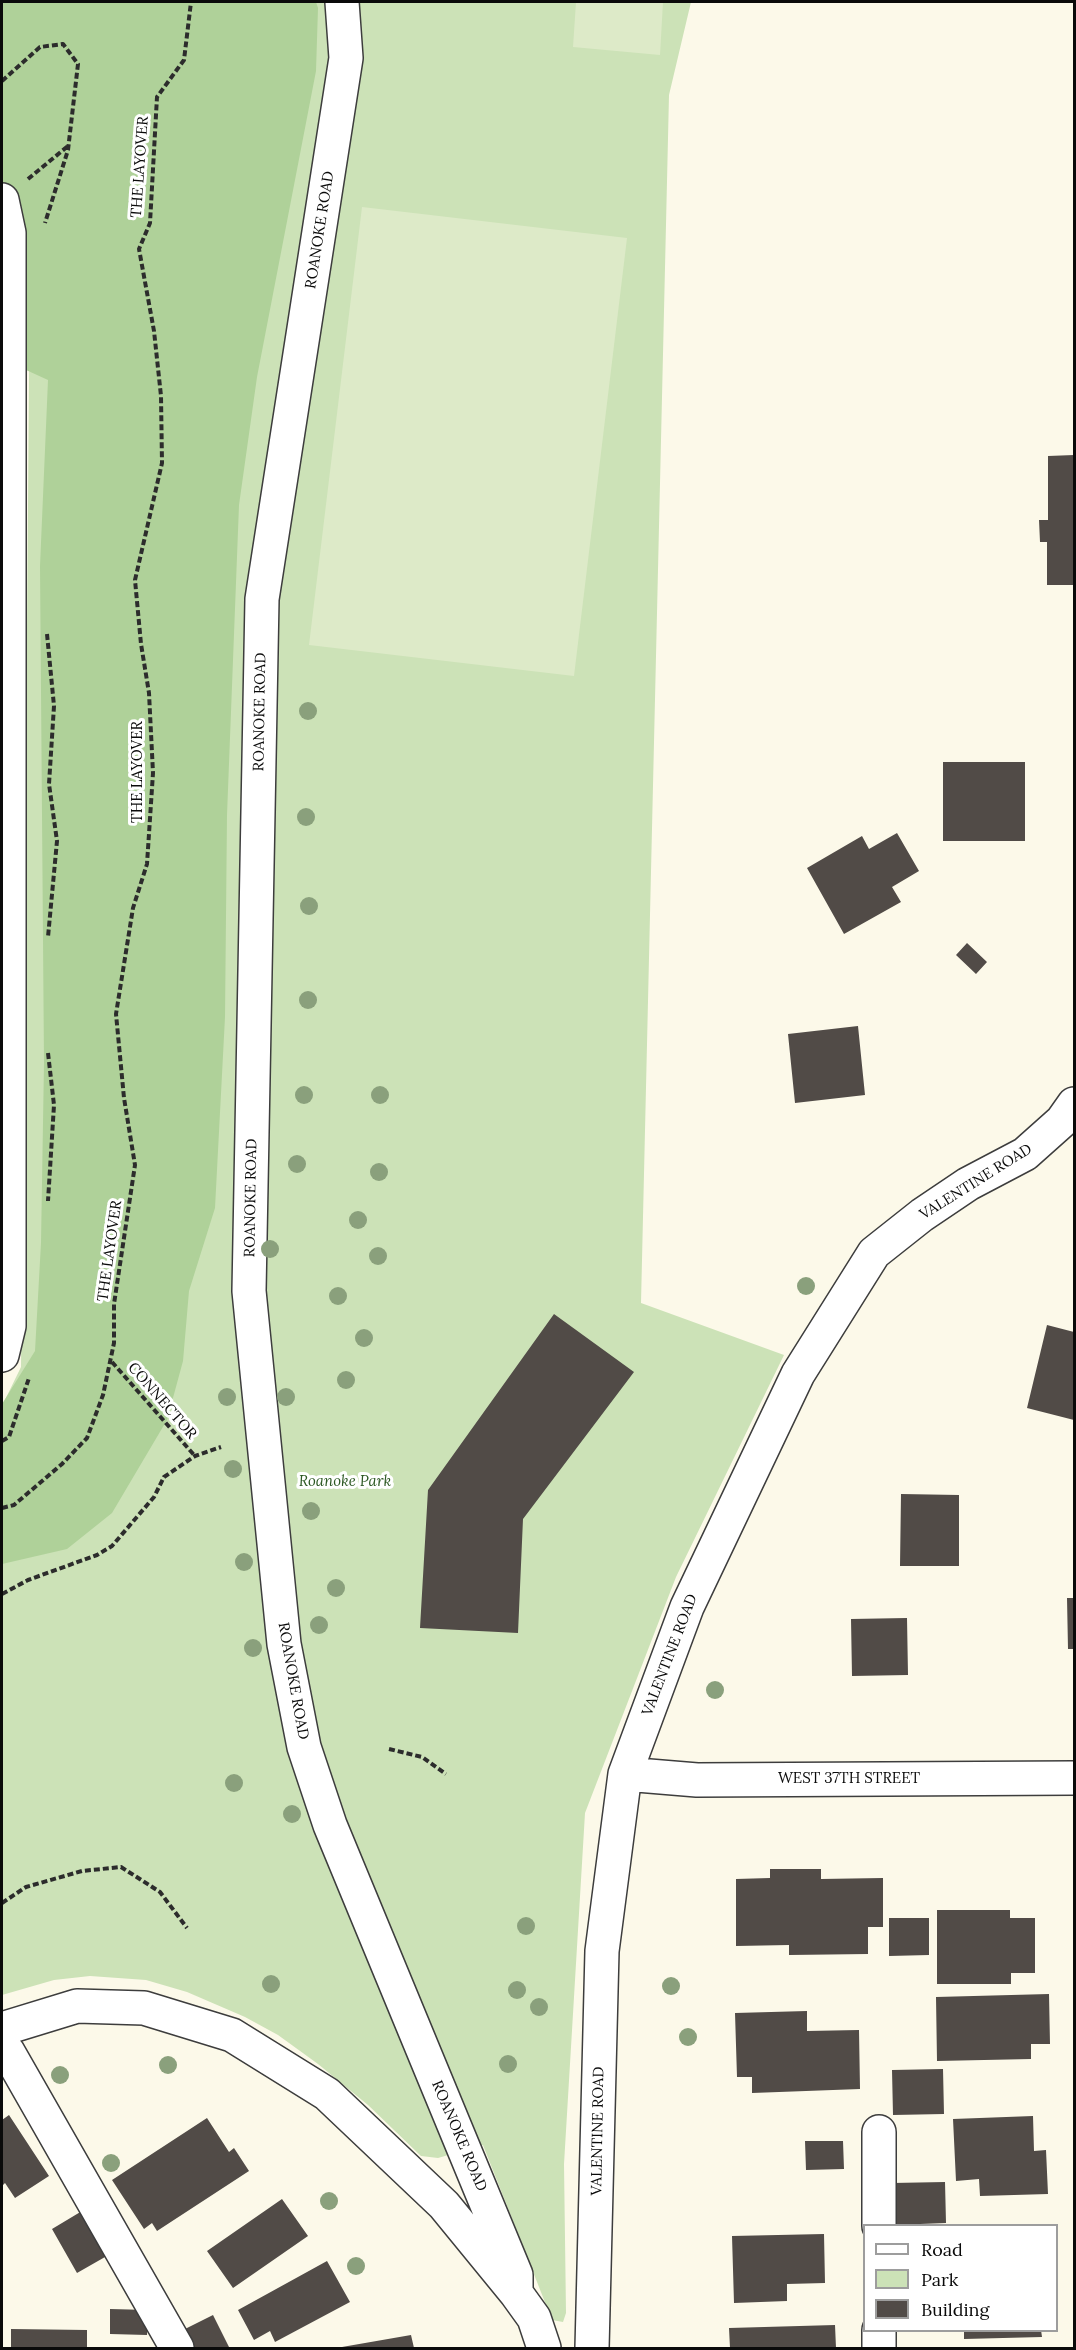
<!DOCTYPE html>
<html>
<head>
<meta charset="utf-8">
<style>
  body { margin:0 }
  #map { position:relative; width:1076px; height:2350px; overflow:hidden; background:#fcf9e9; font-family:Lora,serif }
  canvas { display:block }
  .frame { position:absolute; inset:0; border:3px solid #0a0a0a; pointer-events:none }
  .legend { position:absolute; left:863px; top:2224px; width:195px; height:108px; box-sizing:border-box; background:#fff; border:2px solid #9d9d9d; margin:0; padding:8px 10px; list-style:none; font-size:18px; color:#0a0a0a }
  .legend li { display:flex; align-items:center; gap:12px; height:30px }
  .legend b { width:30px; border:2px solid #9d9d9d }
</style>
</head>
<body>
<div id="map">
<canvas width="1076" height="2350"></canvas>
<div class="frame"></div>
<ul class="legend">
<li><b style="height:8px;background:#fff"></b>Road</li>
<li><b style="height:16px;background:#cce2b7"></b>Park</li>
<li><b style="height:16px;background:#514b47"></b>Building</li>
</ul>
</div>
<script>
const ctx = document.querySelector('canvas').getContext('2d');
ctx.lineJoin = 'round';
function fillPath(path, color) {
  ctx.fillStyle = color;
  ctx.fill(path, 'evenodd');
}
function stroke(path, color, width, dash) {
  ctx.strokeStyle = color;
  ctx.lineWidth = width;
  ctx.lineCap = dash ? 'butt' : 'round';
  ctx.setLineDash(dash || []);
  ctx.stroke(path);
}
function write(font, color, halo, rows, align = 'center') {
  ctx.font = font + ' Lora,serif';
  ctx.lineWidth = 6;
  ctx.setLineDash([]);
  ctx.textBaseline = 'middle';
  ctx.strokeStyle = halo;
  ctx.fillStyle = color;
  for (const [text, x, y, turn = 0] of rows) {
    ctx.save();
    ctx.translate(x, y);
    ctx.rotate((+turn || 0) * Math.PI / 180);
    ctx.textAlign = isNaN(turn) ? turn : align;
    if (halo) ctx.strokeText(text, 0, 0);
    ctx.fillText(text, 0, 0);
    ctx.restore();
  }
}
fillPath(new Path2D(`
  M2 2H691L669 95 641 1303 784 1355 676 1577 585 1813 564 2164 566 2313 563 2322 552 2320 483 2145 438 2158 421 2156 368 2105 318 2064 278 2035 245 2017 187 1992 146 1980 90 1976 54 1980 2 1995V1406L21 1367 30 259Z`), '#cce2b7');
fillPath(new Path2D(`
  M2 2H316L318 8 316 71 257 377 239 505 227 815 225 1017 215 1208 189 1291 183 1361 167 1420 112 1513 67 1549 2 1564V1404L35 1351 41 1243 44 1063 40 566 48 380 2 359Z`), '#afd199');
fillPath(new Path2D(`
  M576 2H663L660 55 573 47Z
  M362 207 627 238 574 676 309 645Z`), '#ddeac8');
fillPath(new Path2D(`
  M1074 455V585H1047V542H1040L1039 520H1048V456Z
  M943 762H1025V841H943Z
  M897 833 919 871 892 887 901 902 844 934 807 868 862 836 869 849Z
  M967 943 987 962 976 974 956 955Z
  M858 1026 865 1095 795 1103 788 1034Z
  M554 1314 634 1372 523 1519 518 1633 420 1628 428 1490Z
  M1047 1325 1074 1332V1420L1027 1408Z
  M901 1494 959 1495V1566H900Z
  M1067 1598H1074V1649H1068Z
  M907 1618 908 1675 852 1676 851 1619Z
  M770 1869H821V1879L883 1878V1927H868V1954L789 1955V1945L736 1946V1879L770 1878Z
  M937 1910H1010V1918H1035V1973H1011V1984H937Z
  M889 1918H929V1955L889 1956Z
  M1049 1994 1050 2044H1031V2059L937 2061 936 1997Z
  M807 2011V2031L859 2030 860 2089 752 2093V2077H737L735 2013Z
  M943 2069 944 2114 893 2115 892 2070Z
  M9 2115 49 2176 15 2198 5 2183 2 2186V2120Z
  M1033 2116 1034 2151 1046 2150 1048 2194 980 2196 979 2179 956 2181 953 2119Z
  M207 2118 229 2152 234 2148 249 2171 157 2231 152 2223 144 2229 112 2180Z
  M805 2141H843L844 2169 806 2170Z
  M945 2182 946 2223 894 2225 892 2183Z
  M282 2199 308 2236 233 2288 207 2251Z
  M87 2208 112 2253 77 2273 52 2229Z
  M824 2234 825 2283 787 2284V2301L734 2303 732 2236Z
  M327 2261 350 2302 275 2342 270 2331 254 2340 238 2310Z
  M110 2309 148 2310 147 2335 110 2334Z
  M213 2315 229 2347 225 2348H193L183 2330Z
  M835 2325 836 2348H730L729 2328Z
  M11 2329 87 2330V2348H11Z
  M964 2330H1041L1042 2337 964 2339Z
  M411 2335 414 2348H342V2347Z`), '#514b47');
const minor = new Path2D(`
  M342 2 346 58 262 599 249 1291 284 1644 304 1747 330 1825 516 2275V2293
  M2 200 9 233V1326L2 1355
  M625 1774 697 1780 1074 1778
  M2 2029 77 2006 144 2008 232 2035 327 2094 444 2205 516 2293 534 2318 544 2348
  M2 2045 8 2052 177 2348
  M879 2132V2226
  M879 2330V2348
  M592 2348 602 1951 625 1774 687 1607 798 1374 874 1253 922 1215 968 1184 1025 1154 1062 1121 1074 1104`);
stroke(minor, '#3d3d3d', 36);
stroke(new Path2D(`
  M2 81 40 47 63 44 78 64 68 150 45 223
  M28 179 68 146
  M47 634 54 706 49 784 57 841 48 937
  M48 1053 54 1105 48 1201
  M112 1362 195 1456
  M2 1441 9 1437 29 1378
  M2 1508 14 1505 62 1464 87 1438 103 1395 114 1343V1304L135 1165 124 1098 116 1014 133 908 147 864 153 773 149 693 141 644 135 580 162 463 161 396 154 331 139 249 150 223 157 97 184 60 191 2
  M2 1594 28 1580 97 1555 112 1546 154 1497 164 1477 195 1456 221 1447
  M389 1749 422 1757 446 1774
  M2 1903 26 1887 82 1871 121 1867 160 1892 187 1928`), '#2c2c2c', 4, [6, 3]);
stroke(minor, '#fff', 33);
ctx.fillStyle = '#8aa07c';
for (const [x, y] of [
  [308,711],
  [306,817],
  [309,906],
  [308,1000],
  [304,1095],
  [380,1095],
  [297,1164],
  [379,1172],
  [358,1220],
  [270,1249],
  [378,1256],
  [806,1286],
  [338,1296],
  [364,1338],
  [346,1380],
  [227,1397],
  [286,1397],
  [233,1469],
  [311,1511],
  [244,1562],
  [336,1588],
  [319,1625],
  [253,1648],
  [715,1690],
  [234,1783],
  [292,1814],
  [526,1926],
  [271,1984],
  [671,1986],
  [517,1990],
  [539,2007],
  [688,2037],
  [508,2064],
  [168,2065],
  [60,2075],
  [111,2163],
  [329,2201],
  [356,2266]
]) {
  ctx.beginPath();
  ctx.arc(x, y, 9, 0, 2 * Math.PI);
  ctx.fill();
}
write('15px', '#0a0a0a', '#fff', [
  ["THE LAYOVER",140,167,-86],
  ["ROANOKE ROAD",320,230,-81],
  ["ROANOKE ROAD",260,712,-89],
  ["THE LAYOVER",138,772,-90],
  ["VALENTINE ROAD",976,1182,-32],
  ["ROANOKE ROAD",251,1198,-89],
  ["THE LAYOVER",110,1251,-82],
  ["CONNECTOR",162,1401,49],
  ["VALENTINE ROAD",670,1655,-69],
  ["ROANOKE ROAD",293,1681,80],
  ["WEST 37TH STREET",849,1779],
  ["VALENTINE ROAD",598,2131,-89],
  ["ROANOKE ROAD",459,2136,67]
]);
write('italic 15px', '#2c5823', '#fff', [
  ["Roanoke Park",345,1482]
]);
</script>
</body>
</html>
